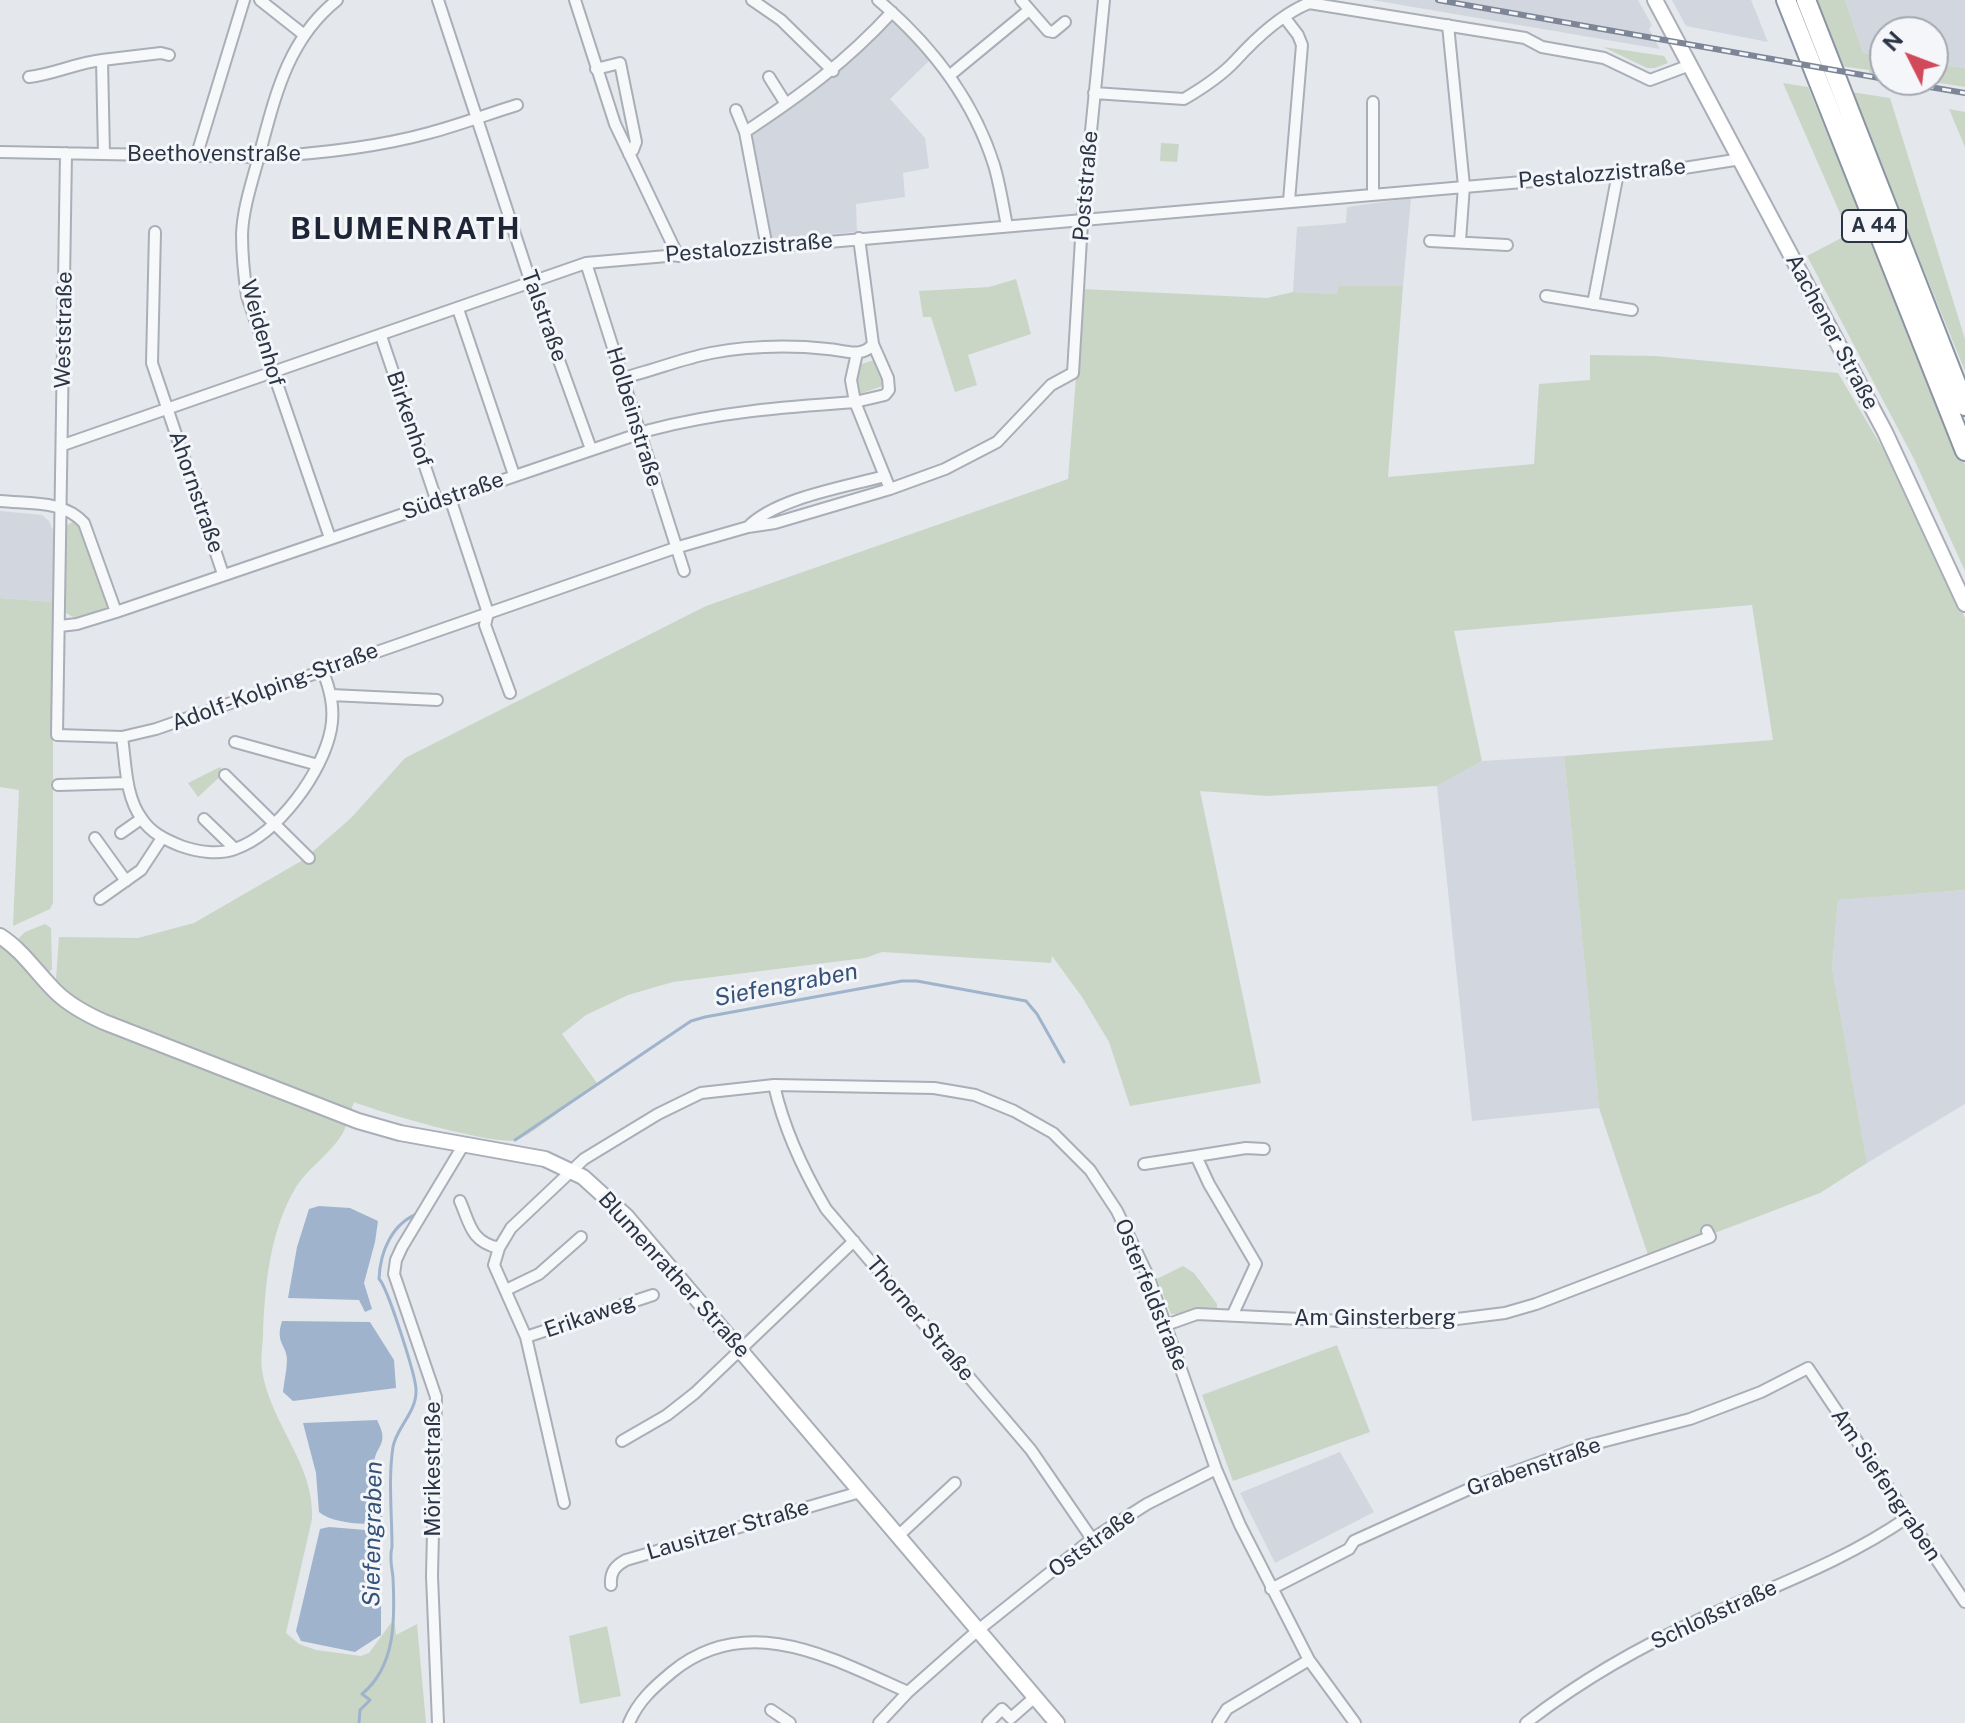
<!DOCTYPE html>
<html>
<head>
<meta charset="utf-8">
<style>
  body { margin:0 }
  #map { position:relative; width:1965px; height:1723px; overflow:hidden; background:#e4e7ec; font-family:"Public Sans",sans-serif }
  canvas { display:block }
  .north { position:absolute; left:1869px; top:16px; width:80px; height:80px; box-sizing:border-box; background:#f4f6f9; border:2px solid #a4a8b1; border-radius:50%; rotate:312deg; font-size:22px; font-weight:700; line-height:32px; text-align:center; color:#2b3445 }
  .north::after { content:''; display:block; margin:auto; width:28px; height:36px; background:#d1495b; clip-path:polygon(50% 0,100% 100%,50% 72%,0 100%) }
</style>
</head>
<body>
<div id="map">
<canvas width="1965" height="1723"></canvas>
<div class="north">N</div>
</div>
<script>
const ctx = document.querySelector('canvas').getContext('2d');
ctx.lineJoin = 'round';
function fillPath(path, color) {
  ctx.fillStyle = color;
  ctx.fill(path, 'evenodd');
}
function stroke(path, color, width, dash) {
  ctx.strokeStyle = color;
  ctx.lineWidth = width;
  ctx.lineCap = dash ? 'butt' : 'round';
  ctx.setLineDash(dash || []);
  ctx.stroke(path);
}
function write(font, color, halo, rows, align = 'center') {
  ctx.font = font + ' "Public Sans",sans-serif';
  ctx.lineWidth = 6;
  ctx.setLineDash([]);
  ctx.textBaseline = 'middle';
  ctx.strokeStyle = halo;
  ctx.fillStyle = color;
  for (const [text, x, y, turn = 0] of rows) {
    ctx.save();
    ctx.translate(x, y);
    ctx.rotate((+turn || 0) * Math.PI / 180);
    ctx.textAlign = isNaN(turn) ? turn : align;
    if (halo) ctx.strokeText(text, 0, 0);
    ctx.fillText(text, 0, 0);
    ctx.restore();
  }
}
fillPath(new Path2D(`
  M1372 0H1638L1652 25 1649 29 1660 49Z
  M1672 0H1751L1768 42 1686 26Z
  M1845 0H1965V68L1933 64V32H1885V56L1863 53Z
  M894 21 931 59 890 99 925 138 929 168 903 173 905 197 856 204 857 232 770 238 752 138 755 131 841 70 888 22Z
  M1411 198 1403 286H1339L1338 294 1293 292 1297 227 1346 223 1347 207Z
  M0 511 42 515 49 521 53 530V602L0 598Z
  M1564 756 1599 1108 1472 1121 1437 786 1482 761Z
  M1965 890V1104L1867 1163 1832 968 1838 900Z
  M1340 1452 1374 1512 1275 1563 1240 1493Z`), '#d2d6de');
fillPath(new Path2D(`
  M1816 0H1845L1863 53 1885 56V75L1869 73V70L1840 66Z
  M1603 47 1664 56 1668 63 1655 68H1647Z
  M1933 64 1965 68V87L1921 80H1933Z
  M1783 83 1808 87 1965 465V571L1914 459 1807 256 1849 234Z
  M1851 92 1890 98 1965 339V371Z
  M1949 109 1965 112V147Z
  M1161 143 1179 144 1177 162 1160 161Z
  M1016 279 1031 334 968 355 977 385 955 392 931 317H923L919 291 989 287Z
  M1339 286H1403L1388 477 1534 464 1539 384 1590 380V355L1655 356 1838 373 1902 481 1965 618V890L1838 900 1832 968 1867 1163 1820 1193 1649 1258 1599 1108 1564 756 1773 740 1752 605 1454 631 1482 761 1437 786 1267 796 1200 791 1261 1083 1130 1106 1109 1042 1082 997 1052 956 1051 963 882 952 865 958 673 982 628 995 586 1015 562 1034 597 1083C582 1094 530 1136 517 1140 495 1146 379 1112 354 1102 350 1113 347 1127 341 1136 329 1155 308 1168 296 1187 270 1231 265 1283 263 1334 263 1345 260 1359 262 1370 270 1424 315 1464 312 1519L286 1633 299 1644 316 1650 361 1656 369 1653 391 1623 395 1624 396 1635 417 1624 426 1723H0V944L50 996 56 979 59 937 138 938 194 923 303 860 351 818 405 758 706 606 1068 479 1083 289 1267 298 1293 292 1337 294Z
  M874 360 878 362 886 385 856 395 859 365Z
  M74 521 82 525 107 605 106 609 75 618 66 613V526Z
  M0 598 53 602V903L50 909 13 926 19 790 0 787Z
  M220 767 224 773 198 797 188 783Z
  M45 924 51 928 52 969 49 972 18 939 25 932Z
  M1183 1266 1194 1273 1217 1304V1308C1201 1308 1185 1315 1171 1314L1157 1279Z
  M1337 1345 1370 1432 1233 1481 1202 1395Z
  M607 1626 621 1696 580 1704 569 1636Z`), '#c9d6c5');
fillPath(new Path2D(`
  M319 1206 350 1208 378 1221 375 1242 364 1283 372 1309 365 1312 359 1300 288 1298 297 1247 309 1209Z
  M282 1321 370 1322 394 1360 396 1388 293 1401 283 1392C284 1381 287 1370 287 1359 286 1344 275 1343 282 1321Z
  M377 1420C390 1445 376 1444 374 1463 371 1482 387 1494 381 1522 365 1526 332 1523 319 1512L316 1473 303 1423Z
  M329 1527 378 1531 381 1543V1635L355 1652 301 1641 296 1631 320 1529Z`), '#9fb4cc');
stroke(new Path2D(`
  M515 1140 691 1021 705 1017 902 981H917L1026 1001 1037 1014 1064 1062
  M359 1723 360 1710 370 1700 362 1694C396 1666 395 1619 393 1578 392 1566 389 1559 392 1547 392 1514 388 1479 393 1447 396 1428 417 1412 416 1390 416 1376 387 1286 379 1279 380 1252 392 1222 420 1213`), '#9fb4cc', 3);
const street = new Path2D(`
  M260 0 303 34
  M438 0 531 283 591 449
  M575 0 615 124 678 256
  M752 0 781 20 833 71
  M878 0C930 44 973 99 994 165 1000 185 1003 206 1007 226
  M1021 0 1048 31 1053 32 1065 22
  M1285 18 1298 35 1302 45 1289 201
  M1448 25 1464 186 1460 241
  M596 69 620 63 636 142 633 150 629 154
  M949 76 1029 10
  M29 77C54 74 76 63 102 60
  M769 77 786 104
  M1094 93 1184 99C1201 89 1221 76 1235 61 1254 40 1282 14 1309 3L1525 38 1542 47 1604 58 1650 80 1690 65
  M736 110 745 132 767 248
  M745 132C801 95 846 62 892 12
  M0 152 259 157C316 154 374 148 429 133 459 125 488 114 517 105
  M66 153 57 735 122 737 156 729 675 548 748 527 775 523 890 489 945 469 997 442 1051 385 1073 373 1082 222 1104 0
  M104 154 102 60 161 53 169 55
  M197 154 244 0
  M1373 193V102
  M155 232 152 363 223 574
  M859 238 873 344 888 378 889 390 885 395 855 402 890 489
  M1430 241 1507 245
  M586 263 684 571
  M1546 296 1632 310
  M1593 304 1618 173
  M458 309 514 475
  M381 336 437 502
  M622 378C652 371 681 359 711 353 749 346 789 345 828 349 843 350 862 359 873 344
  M63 445 586 263 1684 168 1741 159
  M450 498 488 613 485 625 510 693
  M0 501C30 504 63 500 84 523L116 612
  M748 527C776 498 845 487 885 476
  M330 538 247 296C244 275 242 255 242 234 243 208 252 182 259 156 275 97 287 40 337 0
  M60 626 77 624 116 612 650 430C718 412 785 407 855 402L851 380 857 353
  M331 695 437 700
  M122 737C126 764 125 796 142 819 151 833 166 840 181 846 198 852 219 855 235 849 278 834 323 772 331 729 335 708 330 689 322 669
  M235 742 318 765
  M225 775 309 858
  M58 785 128 783
  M204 819 235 849
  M121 833 141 819
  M95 838 126 881
  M100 899 141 870 162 838
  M774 1085C784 1130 803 1170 826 1209L1031 1450 1092 1539
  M1196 1156 1246 1148 1264 1149
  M1144 1164 1196 1156 1209 1184 1256 1264 1233 1314
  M460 1201C470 1224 471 1242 499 1248
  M506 1290 539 1274 581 1237
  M1166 1325 1197 1314 1343 1321 1433 1322 1505 1313 1536 1304 1710 1237 1707 1231
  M526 1337 653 1295
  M622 1441 667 1415 695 1393 854 1241
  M564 1503 526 1337 494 1265 499 1248 511 1228 584 1159 658 1114 701 1093 774 1085 934 1088 975 1095 1014 1111 1053 1133 1090 1170 1117 1211 1149 1278 1216 1469 1240 1525 1309 1660 1355 1723
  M898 1536 955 1483
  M611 1585C610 1572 615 1566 626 1560L860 1492
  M1271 1589 1349 1549 1354 1541 1478 1485 1582 1447 1690 1419 1761 1392 1808 1368 1965 1602
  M771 1710 790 1723
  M438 1723 432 1576 436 1397 394 1274 396 1260 402 1247 464 1144
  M629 1723C638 1701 654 1687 672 1672 748 1610 833 1659 908 1692
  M879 1723 908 1692 977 1631 1092 1539 1147 1504 1216 1469
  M988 1723 1002 1709 1011 1718 1035 1697
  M1218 1723 1227 1709 1309 1660
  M1526 1723C1581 1680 1641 1646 1705 1617 1774 1586 1845 1561 1908 1517`);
const secondary = new Path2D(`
  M1655 0 1885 432 1965 604
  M0 936C22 950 36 972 55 991 69 1005 86 1014 104 1022L358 1121 400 1133 545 1159 583 1177 627 1217 1057 1723`);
const highway = new Path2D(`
  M1786 0 1965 451
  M1806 0 1965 406`);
stroke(street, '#a9aeb7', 14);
stroke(secondary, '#a9aeb7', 18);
stroke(highway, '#8b94a3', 22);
stroke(street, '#f7f8fa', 10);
stroke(secondary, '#fff', 14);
stroke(highway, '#fff', 18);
const rail = new Path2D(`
  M1438 0 1885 79
  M1889 80 1965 93`);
stroke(rail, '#7d8696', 6);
stroke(rail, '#f4f6f9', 3, [9]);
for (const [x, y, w] of [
  [1874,226,64]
]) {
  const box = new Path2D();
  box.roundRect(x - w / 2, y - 16, w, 32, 6);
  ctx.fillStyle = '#f4f6f9';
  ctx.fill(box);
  stroke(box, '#2b3445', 2);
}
write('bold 20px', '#2b3445', null, [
  ["A 44",1874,226]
]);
write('22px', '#2b3445', '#f4f6f9', [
  ["Beethovenstraße",214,154],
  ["Pestalozzistraße",1602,174,-5],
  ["Poststraße",1086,186,-85],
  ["Pestalozzistraße",749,248,-5],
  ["Talstraße",544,316,70],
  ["Weststraße",64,330,-89],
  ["Aachener Straße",1832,332,62],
  ["Weidenhof",262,333,74],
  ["Holbeinstraße",634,417,73],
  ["Birkenhof",409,419,71],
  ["Ahornstraße",196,492,71],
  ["Südstraße",453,496,-19],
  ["Adolf-Kolping-Straße",275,687,-20],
  ["Blumenrather Straße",674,1275,48],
  ["Osterfeldstraße",1151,1295,68],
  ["Erikaweg",590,1316,-19],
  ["Am Ginsterberg",1375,1318],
  ["Thorner Straße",920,1319,50],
  ["Grabenstraße",1534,1467,-19],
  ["Mörikestraße",433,1469,-90],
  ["Am Siefengraben",1886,1485,56],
  ["Lausitzer Straße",728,1530,-16],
  ["Oststraße",1092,1543,-36],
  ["Schloßstraße",1714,1615,-25]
]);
write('italic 24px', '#34527a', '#f4f6f9', [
  ["Siefengraben",786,985,-11],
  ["Siefengraben",373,1534,-89]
]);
ctx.letterSpacing = '2px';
write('bold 30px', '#1d2536', '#f4f6f9', [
  ["BLUMENRATH",406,230]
]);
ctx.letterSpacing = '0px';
</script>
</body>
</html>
